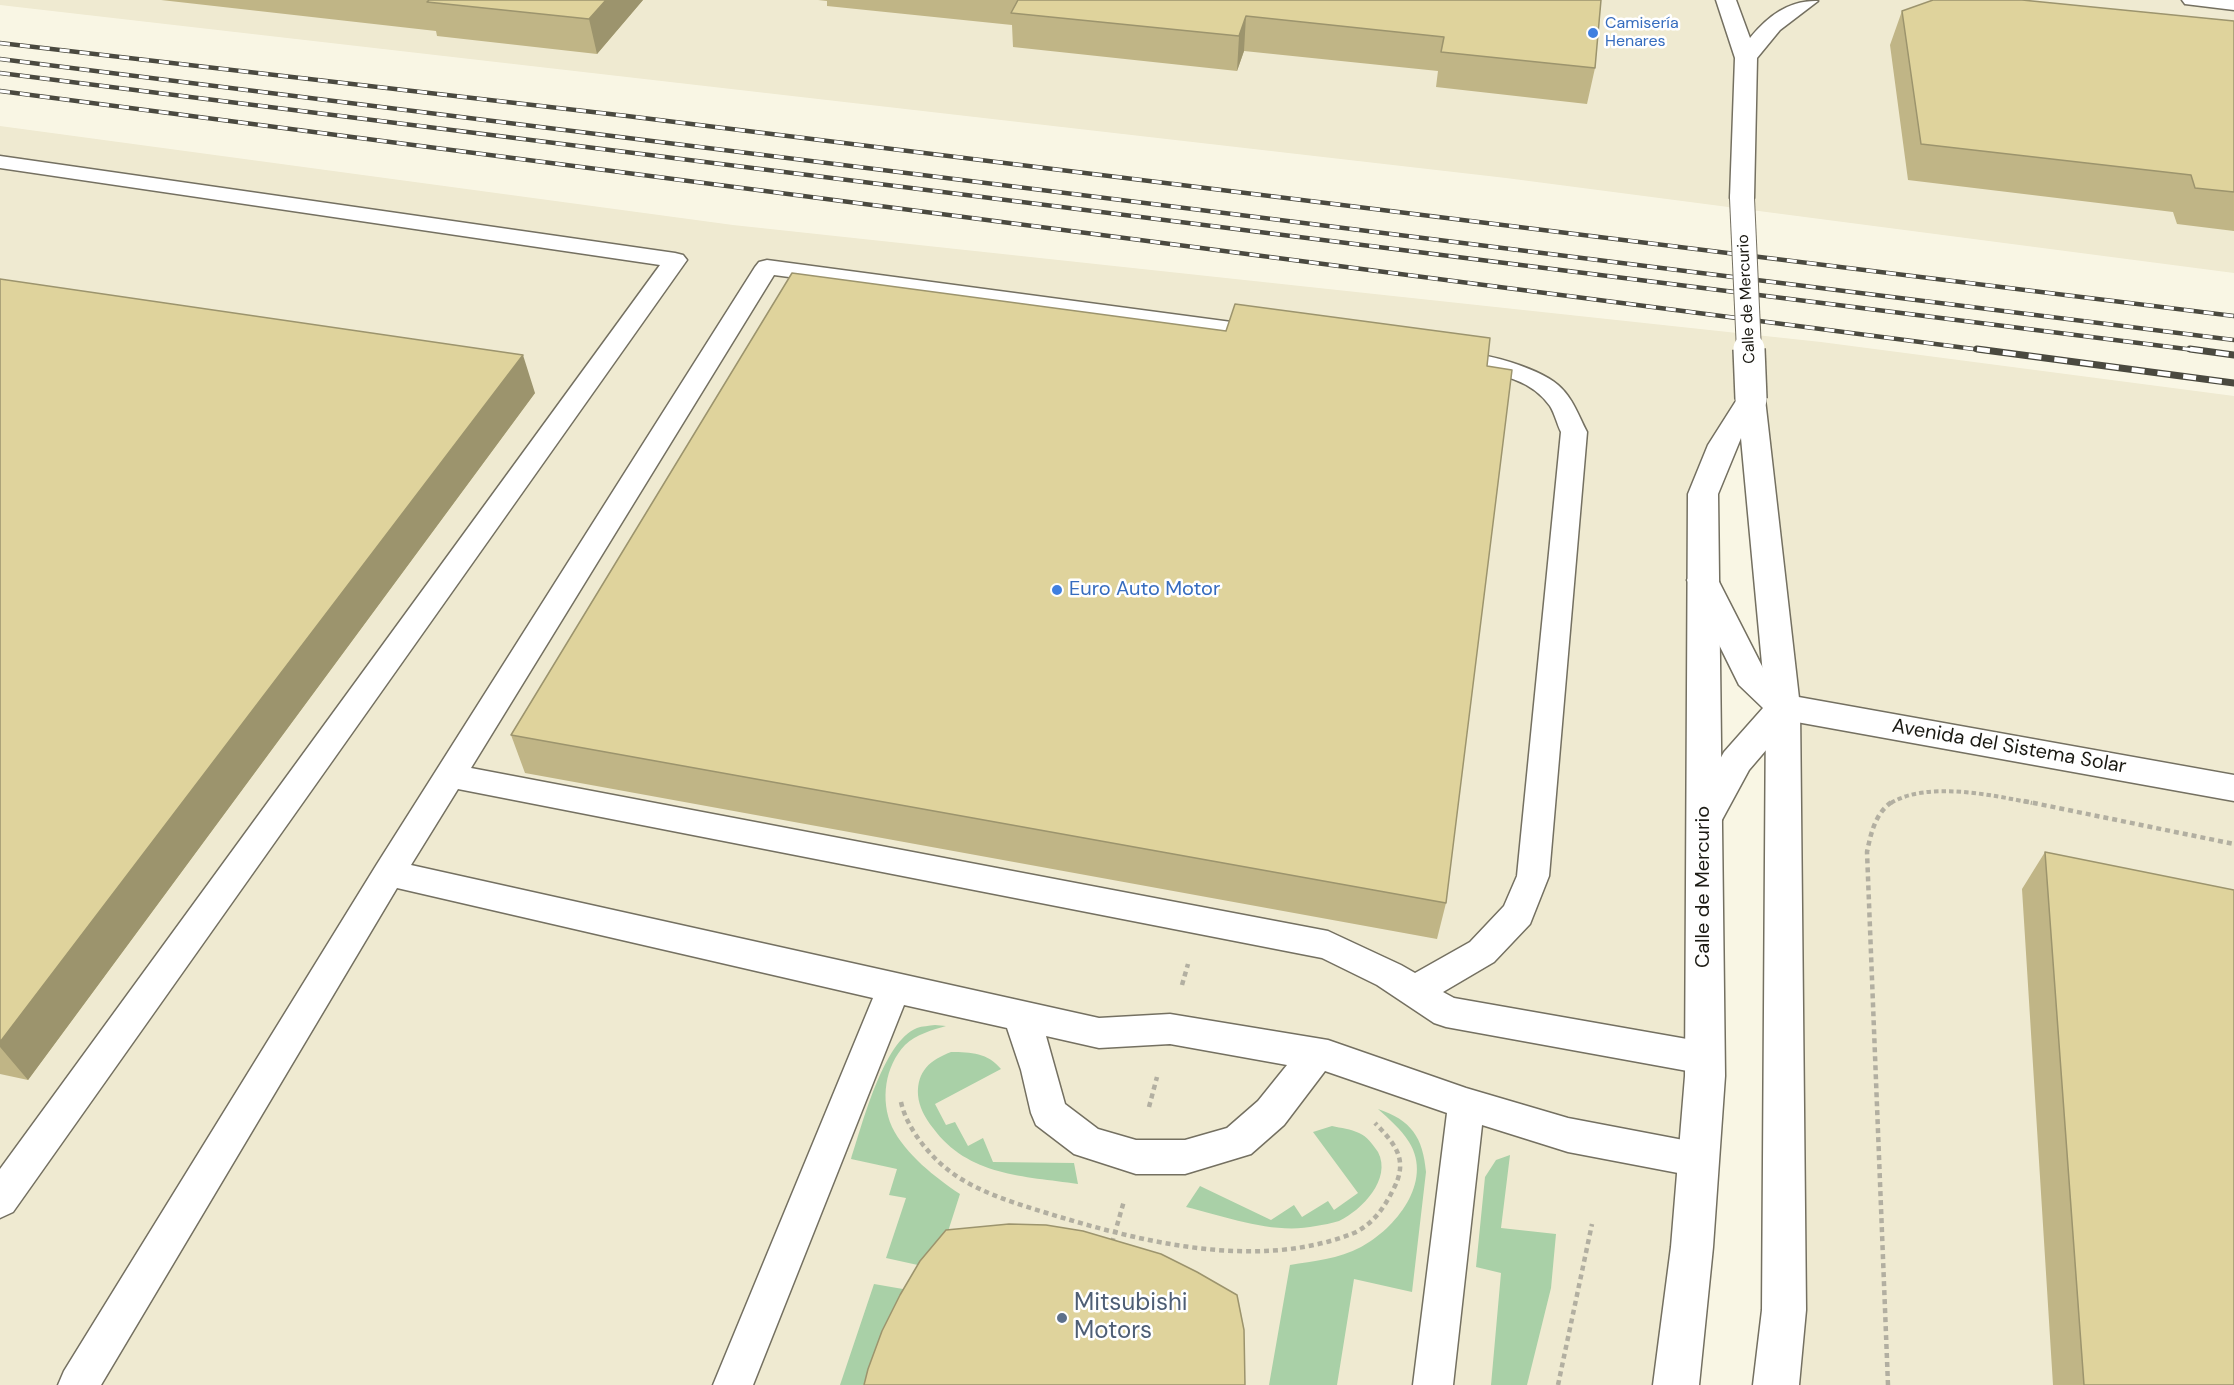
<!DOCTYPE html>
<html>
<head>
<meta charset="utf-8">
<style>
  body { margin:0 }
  canvas { display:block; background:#f9f6e4 }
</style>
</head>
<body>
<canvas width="2234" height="1385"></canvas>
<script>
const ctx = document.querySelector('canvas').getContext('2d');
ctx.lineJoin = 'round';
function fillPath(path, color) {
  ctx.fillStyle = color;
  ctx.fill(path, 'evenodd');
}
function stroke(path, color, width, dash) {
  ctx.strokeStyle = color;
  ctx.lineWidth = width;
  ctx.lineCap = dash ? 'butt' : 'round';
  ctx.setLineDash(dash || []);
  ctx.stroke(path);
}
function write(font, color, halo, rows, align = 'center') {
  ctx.font = font + ' "DM Sans",sans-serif';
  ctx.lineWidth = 5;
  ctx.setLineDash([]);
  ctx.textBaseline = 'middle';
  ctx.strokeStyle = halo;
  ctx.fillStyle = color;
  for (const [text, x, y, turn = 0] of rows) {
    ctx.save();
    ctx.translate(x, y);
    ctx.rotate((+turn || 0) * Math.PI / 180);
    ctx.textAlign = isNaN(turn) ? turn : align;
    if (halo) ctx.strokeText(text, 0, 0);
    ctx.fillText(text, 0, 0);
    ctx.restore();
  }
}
fillPath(new Path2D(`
  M0 0H2234V273L1506 178 0 5Z
  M0 126 733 225 1821 342 2234 396V1385H1776L1783 707 1751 401 1703 494 1704 1058 1675 1385H0Z`), '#efead1');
fillPath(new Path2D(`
  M935 1025 946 1026C933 1030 916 1034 905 1045 885 1066 880 1100 892 1127 905 1154 936 1178 960 1194L936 1269 886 1258 906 1198 889 1195 897 1169 851 1159C862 1126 883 1041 917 1028 922 1026 929 1026 935 1025Z
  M951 1052C971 1052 988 1053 1001 1069L935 1104 946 1125 955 1122 968 1146 983 1138 993 1162 1074 1163 1078 1184C1024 1176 968 1176 933 1128 925 1118 919 1107 918 1095 917 1071 930 1060 951 1052Z
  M1378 1109C1411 1120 1423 1137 1426 1172L1412 1292 1354 1279 1337 1385H1269L1290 1265C1313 1261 1339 1259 1361 1247 1395 1229 1434 1182 1409 1142 1401 1129 1389 1119 1378 1109Z
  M1332 1126C1341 1128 1351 1129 1359 1133 1367 1136 1373 1145 1378 1152 1392 1179 1362 1210 1339 1221 1332 1223 1323 1225 1316 1226 1274 1235 1227 1217 1186 1207L1200 1186 1271 1220 1294 1205 1302 1217 1328 1201 1334 1210 1358 1193 1313 1132Z
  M1510 1155 1501 1228 1556 1234 1551 1288 1527 1385H1491L1501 1273 1476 1267 1485 1177 1496 1160Z
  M874 1284 926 1293 896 1385H840Z`), '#a9d0a7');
const service = new Path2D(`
  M0 156 675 253 683 255 687 260 13 1212 0 1218V1169L660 265 0 168Z
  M767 260 1269 327 1278 329 1281 334 1278 339 1269 341 774 275 471 768 1328 931 1401 965 1415 973 1470 942 1504 906 1517 876 1561 432C1557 424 1555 414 1550 406 1525 370 1476 373 1438 363L1435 358 1438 353C1466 346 1536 366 1558 385 1573 398 1578 415 1587 432L1549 876 1530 924 1494 962 1443 992 1454 998 1704 1042 1717 1047 1722 1058 1717 1069 1704 1074 1446 1027 1434 1023 1377 985 1322 958 458 789 411 865 1099 1018 1170 1014 1328 1040 1466 1088 1568 1118 1699 1143 1712 1148 1718 1160 1712 1172 1699 1177 1568 1152 1482 1125 1453 1385H1413L1447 1113 1325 1071 1284 1125 1251 1154 1185 1174H1136L1074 1154 1036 1125 1031 1113 1021 1070 1007 1028 904 1005 753 1385H713L873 998 397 888 101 1385H58L64 1371 377 864 755 267 759 262ZM1046 1036 1099 1048 1170 1044 1287 1065 1258 1101 1227 1128 1185 1140H1136L1098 1129 1065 1104Z`);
const minor = new Path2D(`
  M2182 0H2234V10L2185 4Z
  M1703 569 1714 572 1764 670 1793 696 2234 775V801L1791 721 1749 770 1717 829 1705 833 1693 829 1687 819 1724 752 1763 708 1739 685 1687 580 1692 572Z`);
const tertiary = new Path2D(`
  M1716 0H1736L1750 38C1768 16 1789 0 1818 1L1780 30 1757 58 1754 198 1751 203 1742 205 1733 203 1730 198 1735 58Z
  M1751 390 1761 393 1765 399 1800 707 1806 1310 1799 1385H1753L1762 1310 1766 707 1741 438 1718 494 1725 1076 1713 1247 1699 1385H1653L1671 1247 1685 1076 1688 494 1708 445 1741 393Z`);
stroke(service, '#747061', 3);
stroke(minor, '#747061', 3);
stroke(tertiary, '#747061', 3);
stroke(new Path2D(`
  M1891 803C1927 781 1992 795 2032 803`), '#b2afa1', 4, [4.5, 3]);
stroke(new Path2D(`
  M2024 801 2234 844
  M1182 985 1188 964
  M901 1102C907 1130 933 1161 958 1177 986 1195 1018 1204 1050 1214 1119 1235 1193 1254 1265 1251 1294 1250 1327 1244 1354 1233 1373 1224 1384 1208 1393 1190 1409 1160 1396 1145 1375 1123
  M1149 1107 1157 1077
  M1112 1243 1124 1201
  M1558 1385 1592 1224
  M1888 1385 1867 852C1871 833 1875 813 1893 801`), '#b2afa1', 4.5, [5, 4]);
fillPath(service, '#fff');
fillPath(minor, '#fff');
fillPath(tertiary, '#fff');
const railFar1 = new Path2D(`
  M0 43 627 116 2234 316
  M0 59 2234 340
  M0 73 2202 351
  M0 91 1989 351`);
const rail = new Path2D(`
  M1977 349 2234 383
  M2190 349 2234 355`);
stroke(railFar1, '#4a493f', 4.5);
stroke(rail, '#4a493f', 7);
stroke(railFar1, '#fff', 3, [10]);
stroke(rail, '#fff', 4.5, [13]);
const tertiaryBridgeFar1 = new Path2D(`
  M1742 198 1749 351`);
const tertiaryBridge = new Path2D(`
  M1749 349 1751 399`);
stroke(tertiaryBridgeFar1, '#747061', 26, []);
stroke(tertiaryBridge, '#747061', 34, []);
stroke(tertiaryBridgeFar1, '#fff', 24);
stroke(tertiaryBridge, '#fff', 31);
fillPath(new Path2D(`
  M161 0H643L597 54 437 36 436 31Z
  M818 0H1601L1595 68 1587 104 1436 87 1438 71 1244 51 1237 71 1013 47 1012 25 827 6V1Z
  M1902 11 2234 21V231L2177 224 2173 212 1908 180 1890 45Z
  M0 279 535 393 28 1080 0 1074Z
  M1487 366 1446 903 1437 939 525 773 511 735Z
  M2045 852 2234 1385H2053L2022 889Z`), '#c0b586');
fillPath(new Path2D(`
  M606 0H643L597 54 589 19Z
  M1246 16 1244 51 1237 71 1239 36Z
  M523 355 535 393 28 1080 0 1047V1042Z`), '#9c946d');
const building = new Path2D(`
  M429 0H606L589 19 427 2Z
  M1018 0H1601L1595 68 1441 52 1444 37 1246 16 1239 36 1011 13Z
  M1933 0H2022L2234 21V192L2195 188 2191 175 1921 144 1902 11Z
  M792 273 1226 331 1235 304 1490 338 1487 366 1512 370 1446 903 511 735Z
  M0 279 523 355 0 1042Z
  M2045 852 2234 890V1385H2084Z
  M1009 1224 1046 1225 1083 1231 1161 1254 1197 1272 1237 1295 1244 1330 1245 1385H864L868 1369 882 1331 900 1295 920 1261 946 1230Z`);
fillPath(building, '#dfd39c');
stroke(building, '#9c946d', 1.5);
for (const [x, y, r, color] of [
  [1593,33,6,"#3f7fe0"],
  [1057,590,6,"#3f7fe0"],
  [1062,1318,6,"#5c6f8a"]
]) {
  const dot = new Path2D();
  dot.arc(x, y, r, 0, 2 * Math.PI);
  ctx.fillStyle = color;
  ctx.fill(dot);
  stroke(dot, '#fff', 2);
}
write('16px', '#366cbe', '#fff', [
  ["Camisería",1605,24],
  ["Henares",1605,42]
], 'left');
write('16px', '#1b1a13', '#fff', [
  ["Calle de Mercurio",1747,299,-93]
]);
write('20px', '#366cbe', '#fff', [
  ["Euro Auto Motor",1069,590]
], 'left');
write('20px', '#1b1a13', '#fff', [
  ["Avenida del Sistema Solar",2009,747,10],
  ["Calle de Mercurio",1704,887,-90]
]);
write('24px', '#4e5e75', '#fff', [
  ["Mitsubishi",1074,1304],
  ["Motors",1074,1332]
], 'left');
</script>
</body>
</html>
